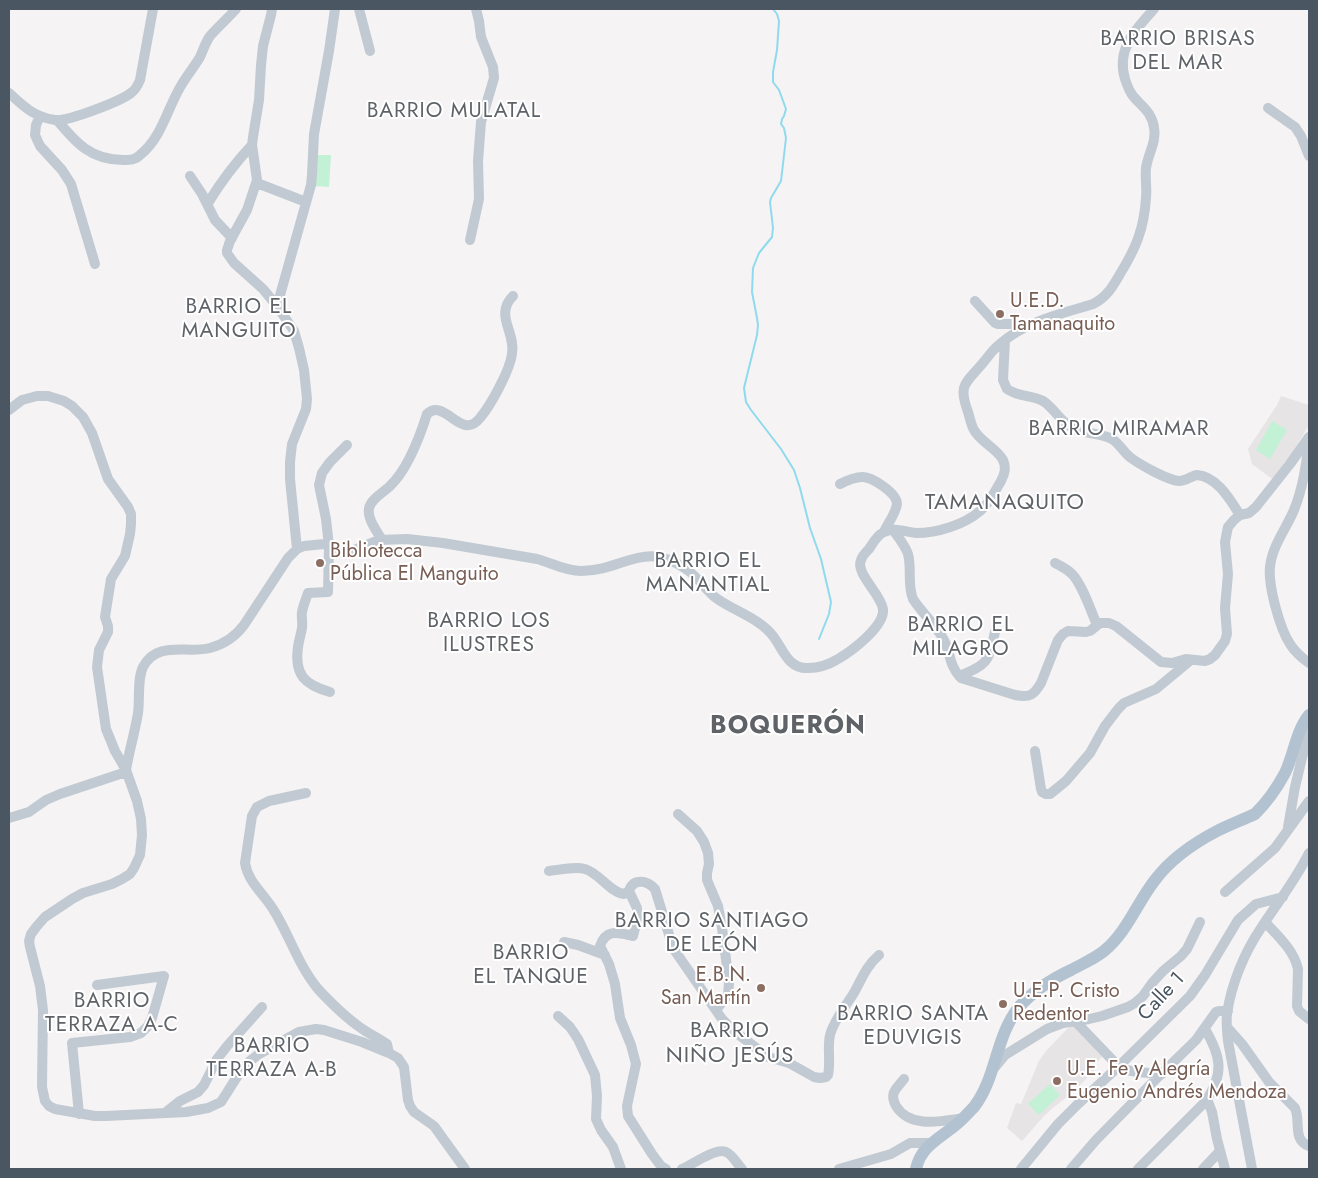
<!DOCTYPE html>
<html>
<head>
<meta charset="utf-8">
<style>
  body { margin:0 }
  #map { position:relative; width:1318px; height:1178px; overflow:hidden; background:#f5f3f3; font-family:Jost,sans-serif }
  canvas { display:block }
  .frame { position:absolute; inset:0; border:10px solid #4a5661; pointer-events:none }
</style>
</head>
<body>
<div id="map">
<canvas width="1318" height="1178"></canvas>
<div class="frame"></div>
</div>
<script>
const ctx = document.querySelector('canvas').getContext('2d');
ctx.lineJoin = 'round';
function fillPath(path, color) {
  ctx.fillStyle = color;
  ctx.fill(path, 'evenodd');
}
function stroke(path, color, width, dash) {
  ctx.strokeStyle = color;
  ctx.lineWidth = width;
  ctx.lineCap = dash ? 'butt' : 'round';
  ctx.setLineDash(dash || []);
  ctx.stroke(path);
}
function write(font, color, halo, rows, align = 'center') {
  ctx.font = font + ' Jost,sans-serif';
  ctx.lineWidth = 4;
  ctx.setLineDash([]);
  ctx.textBaseline = 'middle';
  ctx.strokeStyle = halo;
  ctx.fillStyle = color;
  for (const [text, x, y, turn = 0] of rows) {
    ctx.save();
    ctx.translate(x, y);
    ctx.rotate((+turn || 0) * Math.PI / 180);
    ctx.textAlign = isNaN(turn) ? turn : align;
    if (halo) ctx.strokeText(text, 0, 0);
    ctx.fillText(text, 0, 0);
    ctx.restore();
  }
}
fillPath(new Path2D(`
  M1281 396 1309 405V425L1275 481 1252 464 1248 449 1277 405Z
  M1073 1024 1103 1056 1093 1066 1096 1069 1072 1093 1054 1107 1044 1116 1022 1141 1007 1128 1016 1103 1021 1104 1039 1061 1046 1051 1069 1027Z`), '#e6e4e5');
fillPath(new Path2D(`
  M315 155H331L329 187 314 186Z
  M1272 421 1287 430 1270 459 1256 450Z
  M1050 1084 1060 1095 1039 1115 1028 1104Z`), '#c3f1d5');
stroke(new Path2D(`
  M773 9 777 14 779 21 777 50 773 72V82L779 90 786 109 784 116 782 119 781 124 784 128 786 138 781 181 771 198 770 202 773 228 772 237 759 253 753 268 752 292 757 318 758 325 757 335 744 388 746 402 751 410 781 449 794 470 800 488 810 528 821 559 831 602 829 614 819 639`), '#90daee', 2);
stroke(new Path2D(`
  M272 9 271 15 263 46 261 65 259 100 253 137 252 145 257 180 247 210 230 241 227 250V253L234 263 263 289 277 306 294 331 299 348 304 370 307 399 306 409 292 444 290 462V479L297 549
  M359 9 370 51
  M9 93C23 106 34 117 55 120 67 122 121 101 131 93 135 90 138 85 140 80L153 9
  M1268 108 1295 127 1301 136 1309 156
  M40 116 36 125 35 135 40 146 62 170 71 184 95 264
  M57 120C76 143 91 160 123 160 130 160 135 160 140 155 160 139 166 114 177 93 183 80 193 69 200 57 203 51 205 43 210 36 218 27 228 18 236 9
  M190 176 202 194 215 220 232 238
  M257 183 306 202
  M208 203C221 182 235 163 252 145
  M470 240 479 199 478 161 481 122 494 78 493 67 481 37 479 21 476 9
  M975 301 995 323 998 324H1018L1026 327
  M277 306 311 185 312 175 314 134 329 51 335 9
  M1005 340 1003 380 1007 389C1018 397 1032 395 1043 401 1054 408 1060 421 1071 427 1084 435 1099 432 1112 439 1120 444 1123 452 1131 458 1141 465 1167 480 1179 481 1186 481 1191 476 1197 475 1218 477 1230 500 1240 515
  M9 410 22 400 37 396H48L64 401 72 406 83 417 92 433 108 479 128 507 131 514V524L130 534 125 556 111 579 105 617 108 626V632L99 650 97 667 106 729 115 751 126 770 137 801 141 819 142 835 140 855 134 868 130 874 122 879 112 884 83 893 72 899 45 917 37 926 31 934 29 941 30 947 40 986 43 1010 42 1087 45 1101 49 1106 55 1109 95 1116H106L186 1112 208 1108 221 1102 242 1069 250 1061 259 1054 299 1032 316 1029 324 1030 362 1042 389 1053 398 1058 404 1067 408 1100 410 1106 414 1112 434 1126 465 1169
  M1309 442C1306 465 1303 488 1294 510 1286 529 1272 546 1270 567 1268 586 1280 629 1290 644 1295 652 1302 658 1309 663
  M840 484C846 481 854 477 862 477 871 476 897 493 897 504 896 513 888 523 884 532
  M893 530C899 538 905 545 908 554 912 569 907 584 913 599 922 613 936 625 944 640 951 654 949 666 961 678L1015 695C1030 698 1034 695 1041 683L1058 640 1063 634 1068 631 1086 632 1090 631 1100 623H1109L1116 626 1161 662 1172 663 1186 659 1205 661 1210 659 1215 655 1225 641 1227 634 1225 608 1228 574 1225 542 1228 527 1234 520 1240 515 1249 513 1256 507 1290 464 1309 437
  M382 540C377 531 367 519 369 508 371 499 384 492 390 486 407 470 420 436 427 414 445 397 461 442 480 418 491 405 510 370 512 354 516 332 494 315 513 296
  M1055 563C1061 566 1067 569 1072 574 1082 584 1091 611 1097 625
  M959 676C989 664 988 662 995 632
  M330 692C305 685 294 675 298 647 299 640 301 634 302 628 303 622 301 617 302 612 303 606 306 599 308 593L328 592 329 546 326 519 319 485 322 473 330 462 347 445
  M1035 751 1041 789 1042 792 1046 794H1050L1066 781 1090 753 1105 726 1118 709 1124 703 1156 689 1191 660
  M126 770C129 751 135 732 138 713 140 700 137 679 143 667 157 640 187 654 210 648 225 644 235 637 244 625L288 558 297 549 304 546 324 544 339 550 352 551 379 540 407 539 443 543 537 559C552 563 565 571 581 571 624 571 643 539 686 569 698 577 705 589 716 598 734 611 759 618 773 636 783 649 788 669 808 668 818 668 830 664 838 659 852 651 885 626 883 609 881 594 855 573 861 560 862 556 866 552 869 549 873 543 877 535 884 532 894 527 905 532 916 533 937 533 964 525 980 511 989 504 995 491 1001 481 1016 454 984 448 974 430 971 425 970 418 968 412 958 385 965 384 982 364 988 357 993 349 1000 344 1026 321 1061 314 1093 304 1107 297 1113 286 1120 274 1136 248 1144 229 1146 198 1147 188 1145 178 1146 168 1148 154 1157 141 1154 127 1151 111 1142 107 1133 96 1129 91 1127 85 1125 79 1116 49 1135 30 1154 9
  M306 793 269 801 257 807 252 816 245 863C248 882 263 893 273 909 289 934 298 965 318 989 331 1003 345 1017 361 1028 369 1034 379 1038 387 1044L389 1053
  M678 814 697 831 704 842 708 853 709 864 707 873V880L718 906 722 928 729 983 728 995 716 1010
  M9 818 29 812 46 800 60 794 126 772
  M1288 827 1295 787 1306 741 1308 716
  M549 871C560 870 574 866 585 869 599 873 611 893 624 894L629 891
  M1225 892 1275 848 1309 801
  M1265 922C1277 935 1294 950 1298 969L1297 1006 1299 1011 1309 1019
  M564 942 578 945 605 955
  M558 1016 570 1027 578 1039 595 1075 597 1096 596 1119 601 1130 613 1147 621 1169
  M1075 1021 1121 1069 1137 1072 1162 1074
  M1227 1027 1242 1044 1269 1082 1295 1108C1301 1121 1292 1140 1309 1146
  M995 1067 1005 1055 1047 1029 1063 1023 1089 1019 1102 1016 1128 1007 1135 1003 1143 996 1153 982 1163 971 1181 956 1187 949 1200 922
  M904 1079C896 1089 889 1093 896 1106 910 1129 942 1121 964 1118
  M1207 1099 1212 1112 1217 1139 1225 1169
  M165 1113 180 1101 198 1092 204 1085 217 1059 228 1045 262 1007
  M79 1114 72 1043 130 1037 141 1033 148 1026 152 1018 164 976 97 985
  M666 1169 661 1166 652 1154 628 1116 627 1106 636 1064 631 1045 620 1018 615 984 609 964 600 946C606 928 619 933 633 936L637 920V908L629 891C633 878 647 880 655 889L671 941 675 951 722 1019 734 1031 768 1057 789 1063 814 1077 820 1078 826 1077 828 1075C831 1062 827 1048 830 1035 834 1019 847 1005 855 991 862 978 867 965 879 955
  M682 1169C692 1165 716 1147 726 1152 733 1155 737 1164 742 1169
  M839 1169 891 1154 910 1143H931
  M1021 1169 1058 1124 1078 1104 1118 1067 1190 996 1205 975 1238 920 1256 904 1283 897
  M1071 1169 1096 1140 1153 1082 1196 1040 1216 1012 1219 1011H1228
  M1138 1169 1205 1102C1225 1074 1221 1056 1205 1029
  M1203 1169 1220 1151
  M1252 1169 1228 1041C1227 1032 1226 1023 1227 1014 1231 985 1244 953 1261 928 1278 902 1295 881 1309 853`), '#c1cad2', 10);
stroke(new Path2D(`
  M916 1169C921 1145 941 1138 958 1123 964 1118 969 1112 974 1107 997 1077 995 1037 1019 1007 1033 991 1052 979 1071 970 1082 964 1094 959 1104 951 1127 932 1137 903 1155 880 1170 860 1194 843 1217 831 1229 825 1242 820 1255 814 1267 802 1277 788 1285 773 1294 754 1296 731 1309 715`), '#b3c2d1', 12);
for (const [x, y, r, color] of [
  [1000,314,5,"#8d6e63"],
  [320,563,5,"#8d6e63"],
  [761,988,5,"#8d6e63"],
  [1003,1004,5,"#8d6e63"],
  [1057,1081,5,"#8d6e63"]
]) {
  const dot = new Path2D();
  dot.arc(x, y, r, 0, 2 * Math.PI);
  ctx.fillStyle = color;
  ctx.fill(dot);
  stroke(dot, '#fff', 2);
}
write('20px', '#785e54', '#fff', [
  ["U.E.D.",1010,302],
  ["Tamanaquito",1010,325],
  ["Bibliotecca",330,552],
  ["Pública El Manguito",330,575],
  ["E.B.N.",751,976,"right"],
  ["San Martín",751,999,"right"],
  ["U.E.P. Cristo",1013,992],
  ["Redentor",1013,1015],
  ["U.E. Fe y Alegría",1067,1070],
  ["Eugenio Andrés Mendoza",1067,1093]
], 'left');
write('20px', '#4a5661', '#fff', [
  ["Calle 1",1162,997,-47]
]);
ctx.letterSpacing = '1px';
write('21px', '#5f6368', '#fff', [
  ["BARRIO BRISAS",1178,40],
  ["DEL MAR",1178,64],
  ["BARRIO MULATAL",454,112],
  ["BARRIO EL",239,308],
  ["MANGUITO",239,332],
  ["BARRIO MIRAMAR",1119,430],
  ["BARRIO EL",708,562],
  ["MANANTIAL",708,586],
  ["BARRIO LOS",489,622],
  ["ILUSTRES",489,646],
  ["BARRIO EL",961,626],
  ["MILAGRO",961,650],
  ["BARRIO SANTIAGO",712,922],
  ["DE LEÓN",712,946],
  ["BARRIO",531,954],
  ["EL TANQUE",531,978],
  ["BARRIO",112,1002],
  ["TERRAZA A-C",112,1026],
  ["BARRIO SANTA",913,1015],
  ["EDUVIGIS",913,1039],
  ["BARRIO",272,1047],
  ["TERRAZA A-B",272,1071]
]);
ctx.letterSpacing = '0px';
ctx.letterSpacing = '1px';
write('22px', '#5f6368', '#fff', [
  ["TAMANAQUITO",1005,504],
  ["BARRIO",730,1032],
  ["NIÑO JESÚS",730,1057]
]);
ctx.letterSpacing = '0px';
ctx.letterSpacing = '1px';
write('bold 25px', '#5f6368', '#fff', [
  ["BOQUERÓN",788,727]
]);
ctx.letterSpacing = '0px';
</script>
</body>
</html>
